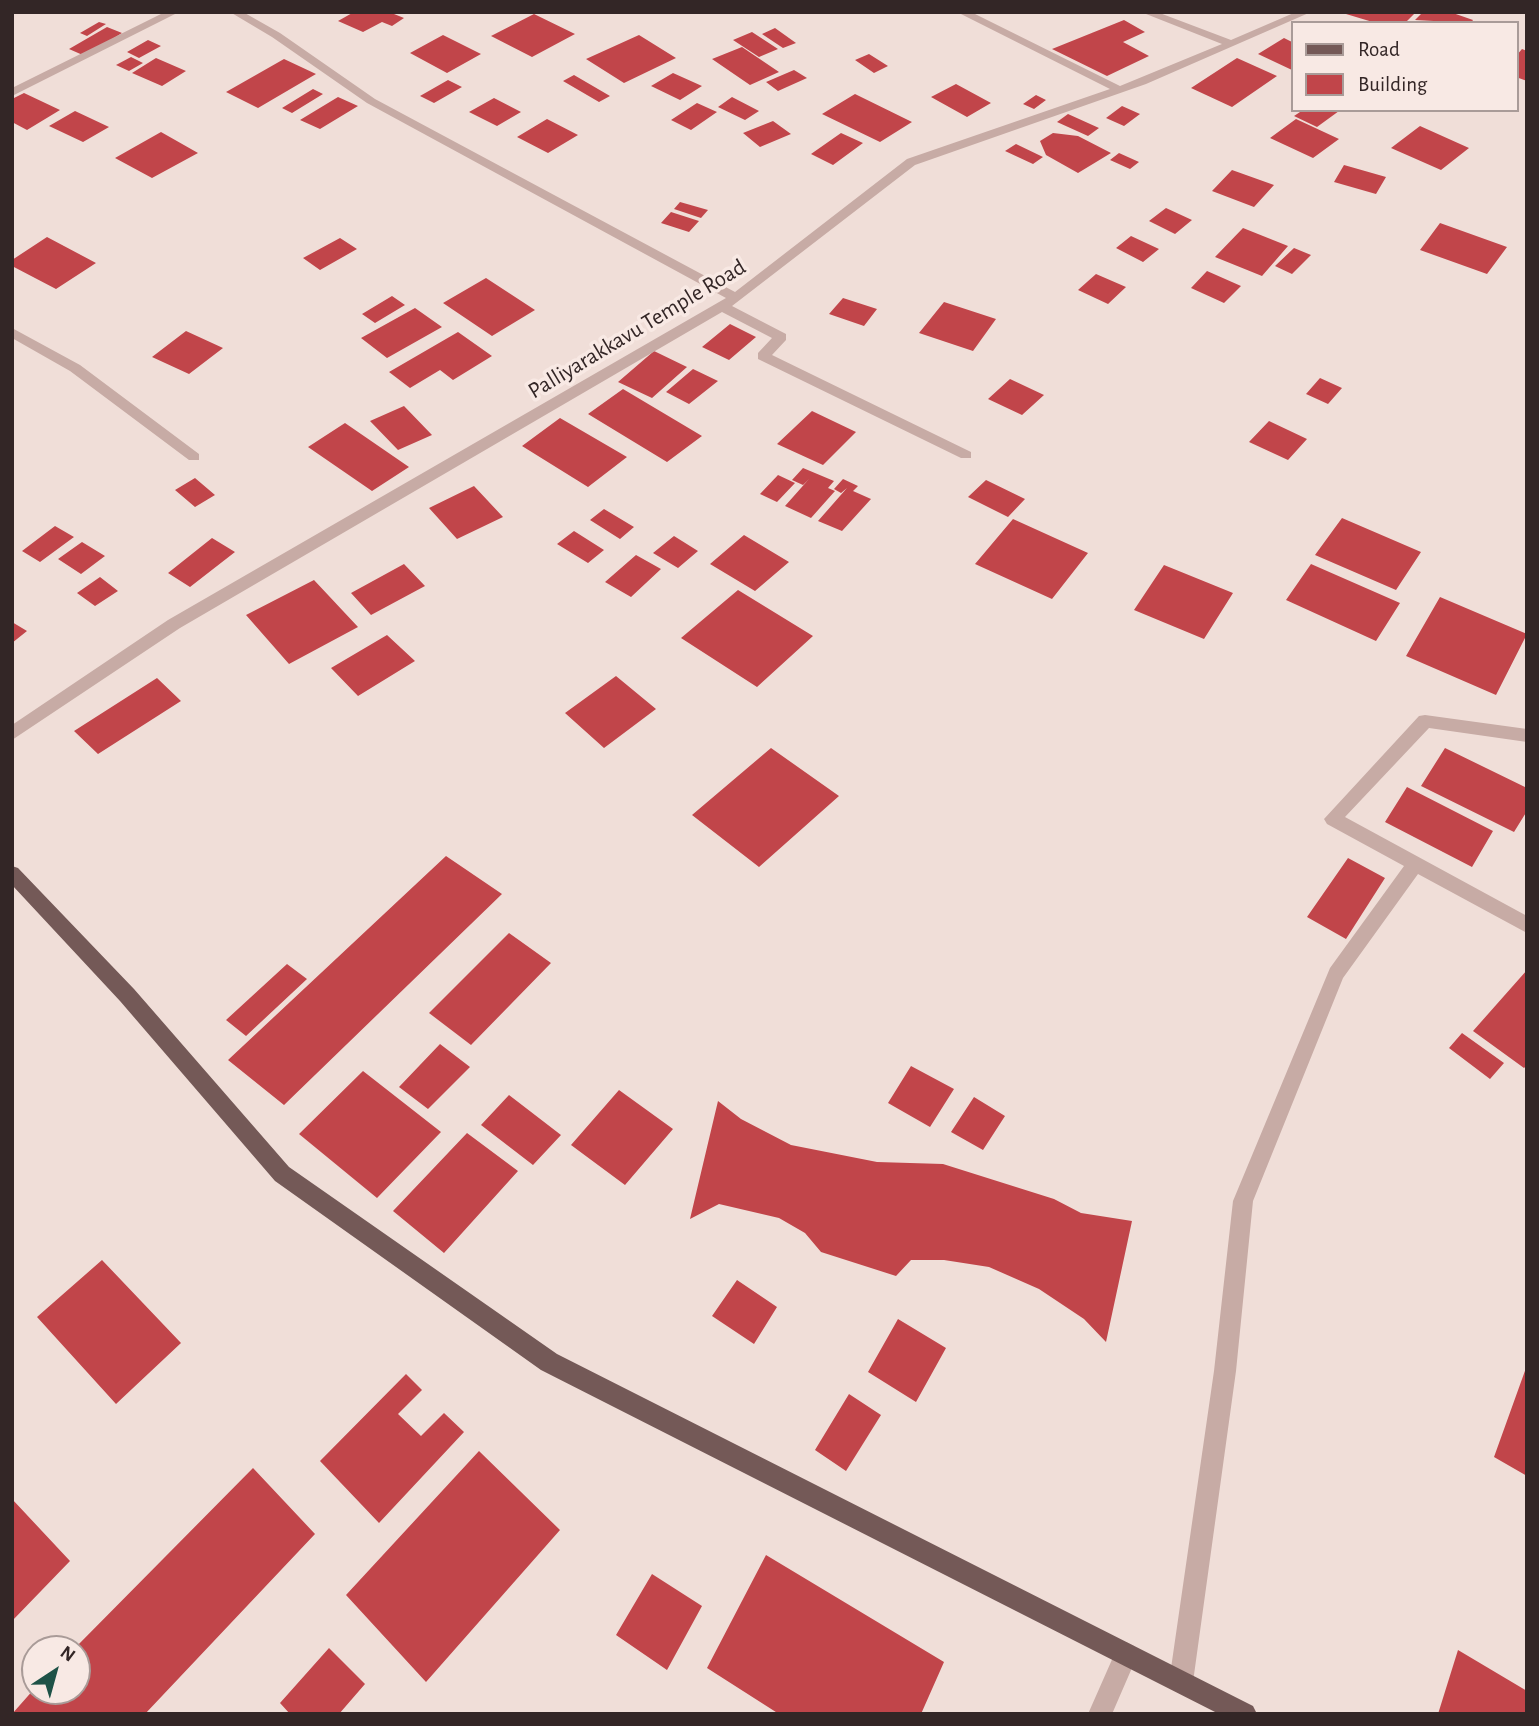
<!DOCTYPE html>
<html>
<head>
<meta charset="utf-8">
<style>
  body { margin:0 }
  #map { position:relative; width:1539px; height:1726px; overflow:hidden; background:#f0ded8; font-family:"Alegreya Sans",sans-serif }
  canvas { display:block }
  .frame { position:absolute; inset:0; border:14px solid #332626; pointer-events:none }
  .legend { position:absolute; left:1291px; top:21px; width:228px; height:91px; box-sizing:border-box; background:#f8e9e4; border:2px solid #a99b98; margin:0; padding:9px 12px; list-style:none; font-size:21px; color:#332626 }
  .legend li { display:flex; align-items:center; gap:14px; height:35px }
  .legend b { width:35px; border:2px solid #a99b98 }
  .north { position:absolute; left:21px; top:1635px; width:70px; height:70px; box-sizing:border-box; background:#f8e9e4; border:2px solid #a99b98; border-radius:50%; rotate:36deg; font-size:19px; font-weight:700; line-height:28px; text-align:center; color:#332626 }
  .north::after { content:''; display:block; margin:auto; width:24px; height:32px; background:#1e5247; clip-path:polygon(50% 0,100% 100%,50% 72%,0 100%) }
</style>
</head>
<body>
<div id="map">
<canvas width="1539" height="1726"></canvas>
<div class="frame"></div>
<ul class="legend">
<li><b style="height:9px;background:#745957"></b>Road</li>
<li><b style="height:19px;background:#c1454a"></b>Building</li>
</ul>
<div class="north">N</div>
</div>
<script>
const ctx = document.querySelector('canvas').getContext('2d');
ctx.lineJoin = 'round';
function fillPath(path, color) {
  ctx.fillStyle = color;
  ctx.fill(path, 'evenodd');
}
function write(font, color, halo, rows, align = 'center') {
  ctx.font = font + ' "Alegreya Sans",sans-serif';
  ctx.lineWidth = 7;
  ctx.setLineDash([]);
  ctx.textBaseline = 'middle';
  ctx.strokeStyle = halo;
  ctx.fillStyle = color;
  for (const [text, x, y, turn = 0] of rows) {
    ctx.save();
    ctx.translate(x, y);
    ctx.rotate((+turn || 0) * Math.PI / 180);
    ctx.textAlign = isNaN(turn) ? turn : align;
    if (halo) ctx.strokeText(text, 0, 0);
    ctx.fillText(text, 0, 0);
    ctx.restore();
  }
}
fillPath(new Path2D(`
  M354 12H397L394 14 404 18 392 26 382 22 363 32 338 21Z
  M1349 12H1416L1405 23H1376L1346 14Z
  M1423 12H1450L1473 20 1471 23 1415 20Z
  M534 14 575 34 532 57 491 36Z
  M1124 20 1145 32 1123 42 1149 56 1107 76 1052 49Z
  M99 22 106 24 87 36 80 33Z
  M107 27 122 33 85 56 69 49Z
  M775 28 796 43 783 48 762 34Z
  M752 32 778 49 759 57 733 40Z
  M443 35 481 54 447 73 410 53Z
  M639 35 676 58 624 83 586 59Z
  M1284 38 1292 42V70L1258 54Z
  M148 40 161 46 139 58 127 52Z
  M742 47 779 72 750 85 712 59Z
  M1522 49 1527 51V81L1516 77V56Z
  M869 54 888 66 874 73 855 60Z
  M131 57 143 63 129 71 116 65Z
  M156 58 186 71 162 86 132 73Z
  M1237 58 1277 76 1232 107 1191 88Z
  M284 59 316 74 258 108 226 92Z
  M794 70 807 78 778 91 766 82Z
  M673 73 702 86 680 100 651 86Z
  M574 75 610 96 599 102 563 81Z
  M448 80 462 87 434 103 420 96Z
  M956 84 991 103 967 117 931 97Z
  M313 89 323 94 292 113 282 108Z
  M24 93 60 110 27 130 12 122V99Z
  M855 94 912 122 880 142 822 114Z
  M1036 95 1046 100 1034 109 1023 104Z
  M338 97 358 106 320 129 300 120Z
  M732 97 759 111 745 120 718 107Z
  M494 98 521 112 497 126 469 112Z
  M697 103 717 112 691 130 671 120Z
  M1122 106 1140 114 1124 126 1106 118Z
  M1303 110H1336L1339 111 1317 127 1294 116Z
  M75 111 109 127 83 142 49 126Z
  M1068 114 1099 128 1088 136 1057 122Z
  M547 119 578 135 548 153 517 137Z
  M1296 119 1339 139 1313 158 1270 138Z
  M773 121 791 134 760 147 743 133Z
  M1420 126 1469 148 1441 170 1391 148Z
  M161 132 198 153 152 178 115 158Z
  M841 133 863 143 833 165 811 154Z
  M1053 133 1078 136 1111 153 1078 173 1046 155 1040 141Z
  M1016 144 1043 157 1033 164 1005 151Z
  M1119 153 1139 162 1130 169 1110 160Z
  M1344 165 1386 177 1376 194 1334 182Z
  M1232 170 1274 185 1254 207 1212 191Z
  M680 202 708 210 701 218 674 209Z
  M1166 208 1192 220 1175 234 1149 221Z
  M671 212 699 221 689 232 661 223Z
  M1440 223 1507 247 1487 274 1420 250Z
  M1243 228 1288 246 1262 276 1215 257Z
  M1131 236 1159 249 1143 262 1116 248Z
  M47 237 96 263 56 289 12 266V260Z
  M340 238 357 249 320 270 303 258Z
  M1294 248 1311 255 1292 274 1275 266Z
  M1207 271 1241 286 1224 303 1191 288Z
  M1096 274 1126 287 1108 304 1078 290Z
  M486 278 535 310 492 336 443 303Z
  M392 296 405 305 375 323 362 314Z
  M843 298 877 309 864 326 829 314Z
  M944 302 996 319 973 351 919 333Z
  M415 308 442 327 387 358 361 338Z
  M730 324 756 337 729 360 702 347Z
  M186 331 223 348 189 374 152 357Z
  M458 332 492 356 453 380 440 370 410 388 389 372Z
  M623 332 632 336 618 346 609 342Z
  M654 351 687 367 652 398 618 382Z
  M693 369 718 381 689 404 666 392Z
  M1320 378 1342 388 1328 404 1306 394Z
  M1010 379 1044 395 1022 415 988 399Z
  M623 389 702 436 667 462 588 414Z
  M404 406 432 435 398 450 370 421Z
  M812 411 856 432 823 465 777 444Z
  M560 418 627 457 588 487 522 446Z
  M1269 421 1307 439 1288 460 1249 442Z
  M345 423 409 467 372 491 308 447Z
  M803 468 834 481 828 488 835 491 811 518 785 506 809 479 803 485 792 480Z
  M778 475 795 483 777 502 760 494Z
  M195 478 215 495 195 507 175 490Z
  M843 479 858 486 853 491 871 499 842 531 818 521 847 488 841 493 834 489Z
  M986 480 1025 499 1008 517 968 497Z
  M474 486 503 517 457 539 429 508Z
  M604 509 634 527 620 539 590 520Z
  M1342 518 1421 552 1396 590 1315 555Z
  M1013 519 1088 553 1052 599 975 564Z
  M55 526 74 537 40 562 22 551Z
  M574 531 604 550 588 563 557 544Z
  M744 535 789 562 755 591 710 564Z
  M674 536 698 551 678 568 653 553Z
  M212 538 235 552 190 587 168 573Z
  M82 542 105 556 81 574 58 559Z
  M636 555 661 569 631 597 605 582Z
  M404 564 425 586 371 615 351 593Z
  M1311 564 1400 603 1376 641 1286 600Z
  M1164 565 1233 593 1204 639 1134 610Z
  M100 577 118 591 95 606 77 593Z
  M314 580 358 627 289 664 246 615Z
  M738 590 813 636 757 687 681 638Z
  M1440 597 1527 634 1496 695 1406 656Z
  M12 622 27 631 12 643Z
  M387 635 415 661 358 696 331 668Z
  M616 676 656 709 604 748 565 713Z
  M157 678 181 701 98 754 74 731Z
  M771 748 839 796 759 867 692 815Z
  M1445 748 1527 788V811L1514 832 1421 786Z
  M1407 787 1493 831 1472 867 1385 822Z
  M446 856 502 894 284 1105 228 1060Z
  M1348 858 1385 878 1346 939 1307 917Z
  M509 933 551 963 471 1045 429 1013Z
  M287 964 307 979 246 1036 226 1020Z
  M1527 970V1065L1524 1068 1473 1031Z
  M1462 1033 1504 1063 1490 1079 1449 1048Z
  M440 1044 470 1067 428 1109 399 1087Z
  M911 1066 954 1089 930 1127 888 1103Z
  M363 1071 441 1132 377 1198 299 1134Z
  M619 1090 673 1129 625 1185 571 1145Z
  M509 1095 561 1135 533 1165 481 1125Z
  M974 1097 1005 1116 983 1150 951 1132Z
  M718 1101 741 1119 791 1145 877 1162 943 1164 1054 1199 1081 1213 1132 1221 1106 1342 1084 1319 1039 1289 989 1267 944 1260H911L896 1276 821 1252 805 1233 779 1218 719 1204 690 1219Z
  M467 1133 518 1171 444 1253 393 1211Z
  M102 1260 181 1343 116 1404 37 1317Z
  M737 1280 777 1307 754 1344 712 1316Z
  M898 1319 946 1348 916 1402 868 1372Z
  M1526 1368H1527V1476L1494 1457Z
  M406 1374 422 1390 398 1414 421 1436 444 1413 464 1432 379 1523 320 1461Z
  M849 1394 881 1415 846 1471 815 1450Z
  M479 1451 560 1530 426 1682 346 1595Z
  M253 1468 315 1534 145 1714H12L35 1688V1691H77V1649H74Z
  M12 1499 70 1561 12 1621Z
  M766 1555 944 1662 921 1714H779L707 1668Z
  M652 1574 702 1606 667 1670 616 1635Z
  M329 1648 365 1684 339 1714H290L280 1703Z
  M1458 1650 1527 1691V1714H1438Z`), '#c1454a');
fillPath(new Path2D(`
  M165 12H179L12 96V88Z
  M230 12H243L280 33 375 99 735 292 907 159 1110 89 957 12H971L1120 86 1222 44 1141 12H1157L1231 40 1296 12H1311L1146 84 915 165 732 306 786 334V340L772 355 971 452V458H961L758 359V353L772 338 722 312 180 628 12 740V725L168 620 726 298 367 103 272 37Z
  M12 328 80 365 199 454V460H189L70 371 12 338Z
  M1425 715 1527 729V742L1429 728 1345 817 1527 916V933L1418 874 1343 978 1253 1201 1236 1371 1193 1682 1189 1690 1181 1694 1173 1690 1169 1682 1214 1371 1233 1201 1330 968 1404 866 1327 824 1324 819 1419 716Z
  M1126 1642 1134 1646 1138 1654 1112 1714H1088L1118 1646Z`), '#c7aba5');
fillPath(new Path2D(`
  M12 866 18 868 134 989 289 1167 557 1354 1253 1706 1257 1714H1219L541 1370 275 1181 120 1001 12 885Z`), '#745957');
write('23px', '#332626', '#f8e9e4', [
  ["Palliyarakkavu Temple Road",637,329,-31]
]);
</script>
</body>
</html>
